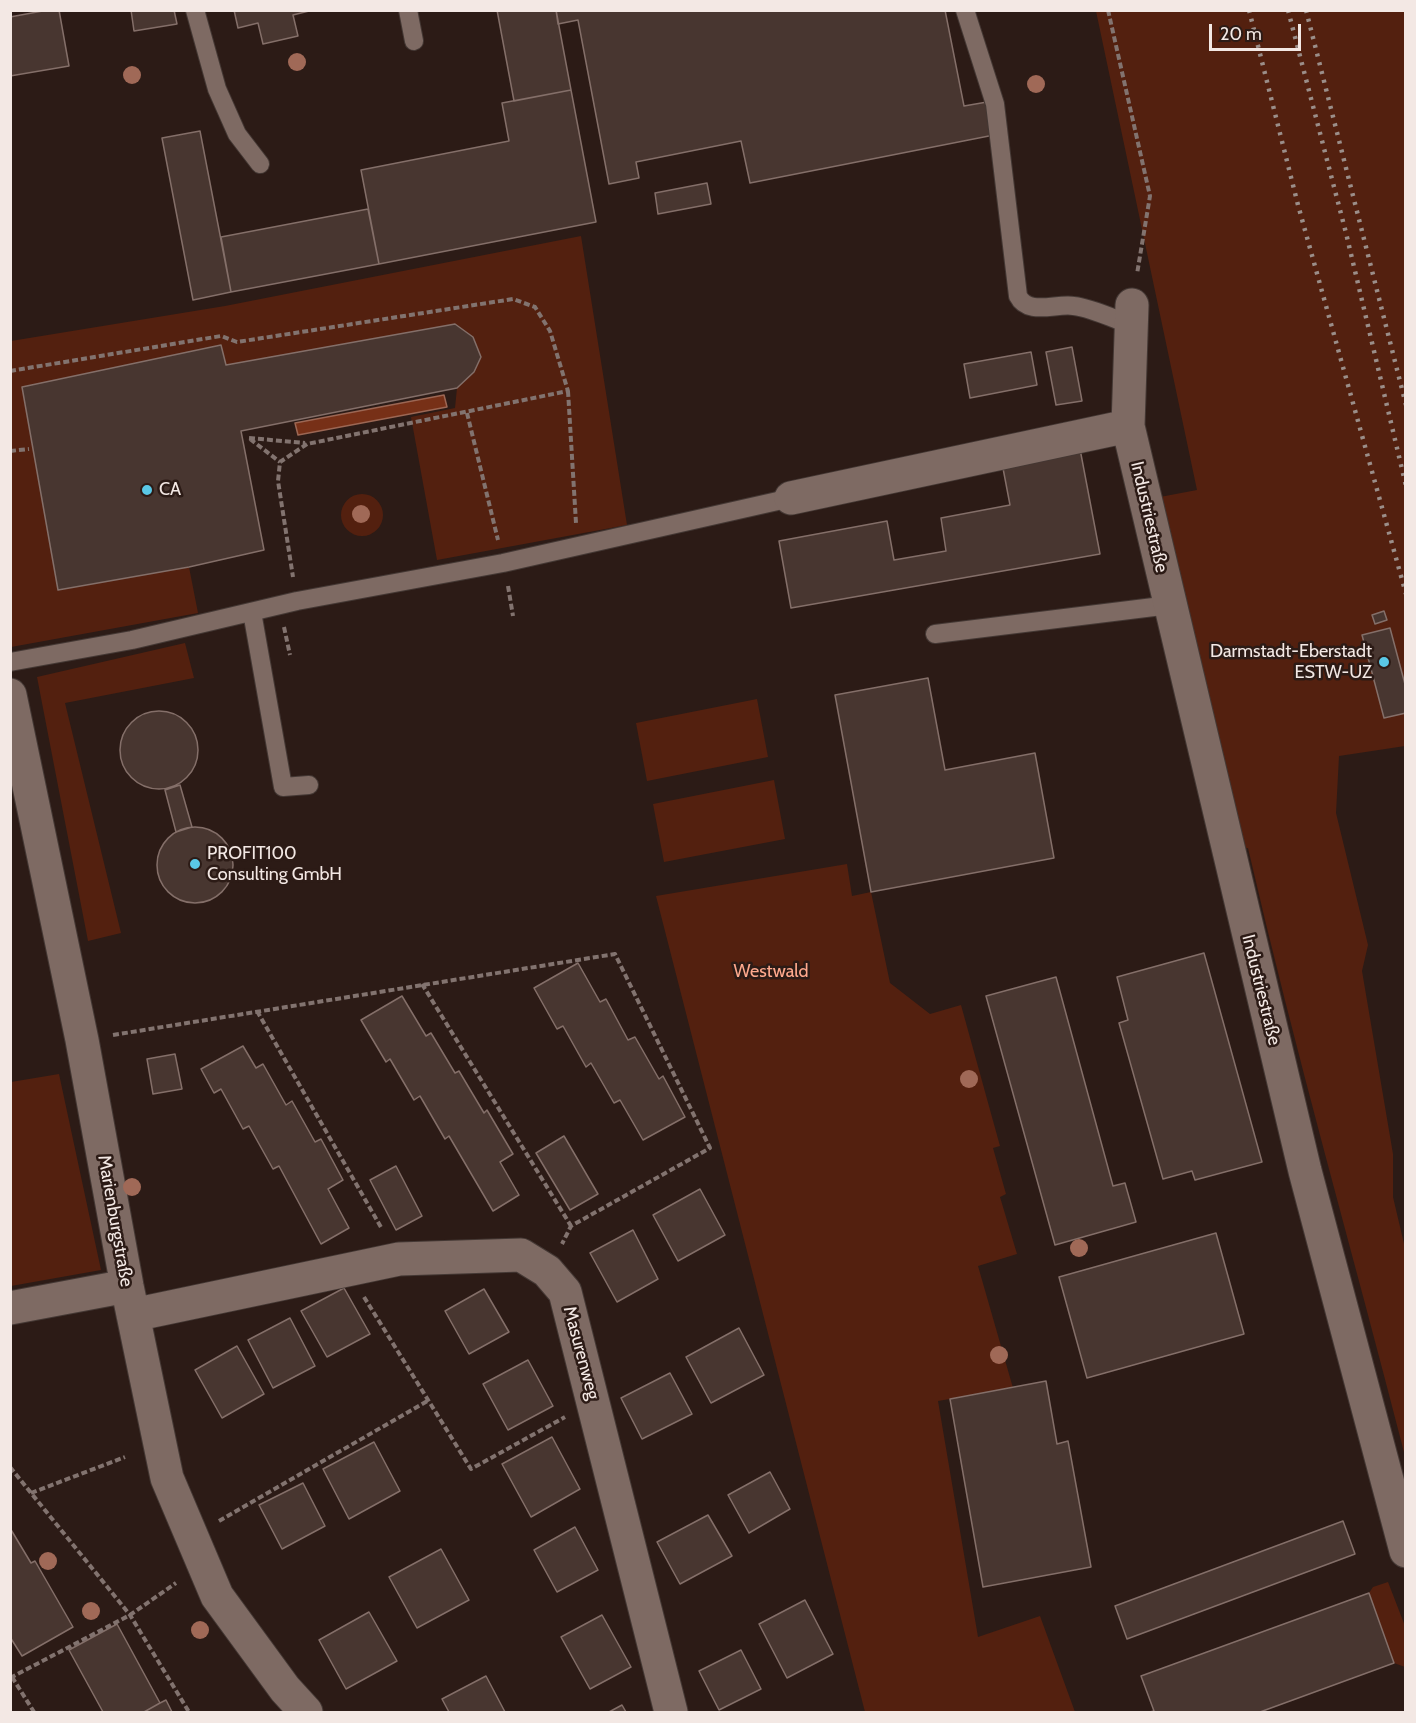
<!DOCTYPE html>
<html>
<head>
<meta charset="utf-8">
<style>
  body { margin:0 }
  #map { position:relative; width:1416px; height:1723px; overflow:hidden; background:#2c1b16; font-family:Cabin,sans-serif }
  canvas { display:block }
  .frame { position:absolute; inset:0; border:12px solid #f3e8e4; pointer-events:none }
  .scale { position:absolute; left:1209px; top:24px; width:92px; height:27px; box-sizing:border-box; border:3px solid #f3e8e4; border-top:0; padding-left:8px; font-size:18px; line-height:21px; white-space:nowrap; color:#f3e8e4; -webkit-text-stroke:4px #2c1b16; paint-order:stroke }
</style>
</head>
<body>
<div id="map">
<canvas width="1416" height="1723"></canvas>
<div class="frame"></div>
<div class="scale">20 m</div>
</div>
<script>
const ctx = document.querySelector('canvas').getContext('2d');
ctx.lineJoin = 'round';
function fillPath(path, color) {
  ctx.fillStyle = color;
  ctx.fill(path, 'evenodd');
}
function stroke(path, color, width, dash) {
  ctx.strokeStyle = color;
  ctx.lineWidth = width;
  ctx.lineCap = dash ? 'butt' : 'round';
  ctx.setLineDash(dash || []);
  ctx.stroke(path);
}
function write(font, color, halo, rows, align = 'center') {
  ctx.font = font + ' Cabin,sans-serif';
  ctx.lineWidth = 5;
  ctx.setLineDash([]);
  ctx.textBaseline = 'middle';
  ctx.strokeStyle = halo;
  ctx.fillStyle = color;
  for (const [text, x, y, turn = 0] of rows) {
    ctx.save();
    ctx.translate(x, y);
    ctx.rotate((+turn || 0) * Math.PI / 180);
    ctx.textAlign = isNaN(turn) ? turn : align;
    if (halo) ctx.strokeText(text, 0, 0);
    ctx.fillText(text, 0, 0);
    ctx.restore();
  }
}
fillPath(new Path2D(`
  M1096 11H1405V746L1339 756 1336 813 1368 945 1362 971 1393 1154V1197L1405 1248V1456C1353 1253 1295 1052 1248 848L1241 849 1160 497 1197 490Z
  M581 236 627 525 437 560 411 417 455 408 457 388 474 372 481 356 226 365 221 345 22 388 58 590 189 567 198 613 11 647V341L225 306Z
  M341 515a21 21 0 1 1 42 0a21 21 0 1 1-42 0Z
  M185 643 194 678 65 703 121 933 88 941 37 677Z
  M757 699 768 757 647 781 636 723Z
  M774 780 785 839 664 862 653 804Z
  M847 864 852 896 871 892 890 983 930 1014 961 1005 1000 1146 993 1148 1006 1194 1000 1197 1017 1254 978 1266 1013 1388 938 1401 978 1637 1040 1616 1075 1712H865L656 896Z
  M59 1074 101 1270 11 1286V1082Z
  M1388 1582 1405 1626V1667L1394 1663 1369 1593 1373 1587Z`), '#53200f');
const water = new Path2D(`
  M444 395 447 407 298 435 295 423Z`);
fillPath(water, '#773017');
stroke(water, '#9c6754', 1.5);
const building = new Path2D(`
  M48 10H59L69 66 10 76V17Z
  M131 10H174L177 24 134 31Z
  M234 10H313L293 15 298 36 263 44 258 23 238 28Z
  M497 10H556L571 90 514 101Z
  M556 10H945L964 106 987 102 994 135 750 183 741 141 636 162 639 178 609 184 578 20 558 24Z
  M571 90 596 222 379 264 361 170 509 141 502 103Z
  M200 131 231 292 193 300 162 138Z
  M707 183 711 204 658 214 655 193Z
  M368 209 379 264 231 292 221 237Z
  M455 324 473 337 481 357 474 372 457 388 241 431 264 550 189 567 58 590 22 387 221 345 226 365Z
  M1072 347 1082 401 1056 405 1046 352Z
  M1031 352 1037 385 970 398 964 364Z
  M1080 449 1100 554 791 608 779 541 887 521 894 560 946 551 941 518 1010 505 1002 463Z
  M1384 611 1387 620 1375 624 1372 615Z
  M1390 628 1406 688V713L1384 718 1362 635Z
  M928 678 945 770 1035 753 1054 858 871 892 835 695Z
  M120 750a39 39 0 1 1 78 0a39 39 0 1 1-78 0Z
  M180 785 192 827 176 832 165 790Z
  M157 865a38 38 0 1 1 76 0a38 38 0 1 1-76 0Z
  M1204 953 1262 1162 1195 1180 1192 1171 1163 1179 1119 1023 1128 1020 1117 977Z
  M578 963 600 1002 606 999 628 1040 635 1037 659 1079 663 1076 685 1117 643 1140 620 1100 614 1103 591 1063 586 1067 563 1026 557 1029 534 988Z
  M1056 977 1113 1186 1125 1183 1136 1222 1055 1245 986 996Z
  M402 996 426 1036 431 1033 455 1073 459 1071 484 1113 487 1110 513 1154 500 1162 519 1195 493 1211 449 1136 445 1139 420 1096 414 1100 390 1059 386 1062 361 1020Z
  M243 1046 256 1068 263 1064 286 1105 292 1101 315 1142 321 1139 343 1180 328 1189 349 1228 321 1244 279 1166 273 1169 249 1126 243 1129 221 1089 214 1093 201 1069Z
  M175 1054 182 1089 153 1094 147 1059Z
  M564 1136 598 1194 570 1210 536 1153Z
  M396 1166 422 1216 396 1230 370 1180Z
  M700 1189 725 1235 678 1261 653 1215Z
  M633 1230 658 1279 617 1302 590 1253Z
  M1216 1233 1244 1334 1087 1378 1059 1277Z
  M344 1288 370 1334 327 1357 301 1311Z
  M484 1289 509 1332 469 1354 445 1311Z
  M290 1318 315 1366 273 1388 248 1340Z
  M739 1328 764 1375 711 1403 686 1357Z
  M237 1346 264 1394 222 1418 195 1370Z
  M528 1360 553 1406 508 1430 483 1384Z
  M670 1373 692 1414 642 1439 621 1398Z
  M1046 1381 1057 1444 1068 1441 1091 1567 983 1587 950 1399Z
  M552 1437 580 1489 531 1517 502 1464Z
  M374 1442 400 1491 349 1519 323 1469Z
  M770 1472 790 1509 749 1533 728 1495Z
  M303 1483 325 1526 282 1549 259 1505Z
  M708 1515 732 1556 680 1584 657 1542Z
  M1343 1521 1355 1554 1127 1639 1115 1606Z
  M575 1527 598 1570 557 1592 534 1550Z
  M10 1528 31 1563 35 1561 73 1627 22 1656 10 1637Z
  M441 1549 469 1600 417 1628 389 1577Z
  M1369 1593 1394 1663 1260 1712H1150L1154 1711 1141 1676Z
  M805 1600 833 1654 787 1678 759 1624Z
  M369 1612 397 1661 346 1689 319 1640Z
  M602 1615 631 1667 590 1689 561 1637Z
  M117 1624 160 1703 144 1712H103L69 1650Z
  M741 1650 761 1689 719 1710 699 1671Z
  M486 1676 505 1712H449L442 1699Z
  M166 1700 172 1712H144L160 1703Z
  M622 1705 626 1712H609Z`);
fillPath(building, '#483630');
stroke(building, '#846f69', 1.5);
const service = new Path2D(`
  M195 10 217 89 237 134 260 164
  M408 10 414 41
  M965 10 995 104 1018 296C1028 316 1056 303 1074 306 1092 308 1114 319 1131 325
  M252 612 283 787 309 785
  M935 634 1170 605
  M10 662 132 640 297 601 503 563 791 498`);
const minor = new Path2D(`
  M1132 305 1128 426 1305 1171 1406 1551
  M791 498 1128 426
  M10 695 82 1040 127 1286 167 1478 217 1596 285 1689 306 1712
  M10 1308 127 1286
  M133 1315 399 1259 521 1255 547 1271 565 1292 671 1712`);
stroke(service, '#443834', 20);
stroke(minor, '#443834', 35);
stroke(new Path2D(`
  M1108 10 1150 196 1137 274
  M10 371 221 336 237 342 513 299 535 307 550 331 568 391 307 444 280 462 278 481 293 577
  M568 391 576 523
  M467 413 498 540
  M249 438 305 443
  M250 439 280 462
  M10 451 29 449
  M508 586 513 616
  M284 627 290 655
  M422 984 571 1226
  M257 1011 382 1229
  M113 1035 615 954 710 1148 571 1226 562 1244
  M364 1297 471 1469 565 1417
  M10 1467 130 1615 189 1712
  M31 1493 125 1457
  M219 1521 429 1400
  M12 1677 34 1712
  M10 1678 130 1615 176 1583`), '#82736f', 4, [6, 3]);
stroke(service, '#7e6a63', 18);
stroke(minor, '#7e6a63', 33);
stroke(new Path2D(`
  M1249 10 1298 205 1406 594
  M1288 10 1346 233 1406 486
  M1306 10 1406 405`), '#9b8e89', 4.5, [3, 6]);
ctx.fillStyle = '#a06957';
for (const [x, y] of [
  [297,62],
  [132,75],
  [1036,84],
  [361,514],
  [969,1079],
  [132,1187],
  [1079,1248],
  [999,1355],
  [48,1561],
  [91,1611],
  [200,1630]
]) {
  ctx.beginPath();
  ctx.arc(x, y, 9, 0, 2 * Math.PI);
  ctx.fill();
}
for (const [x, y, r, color] of [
  [147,490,6,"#5ac8e6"],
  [1384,662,6,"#5ac8e6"],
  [195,864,6,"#5ac8e6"]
]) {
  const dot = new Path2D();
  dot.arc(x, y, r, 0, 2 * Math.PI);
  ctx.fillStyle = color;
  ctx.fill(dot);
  stroke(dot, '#2c1b16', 2);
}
write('18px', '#f3e8e4', '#2c1b16', [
  ["CA",159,490],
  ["Darmstadt-Eberstadt",1372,652,"right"],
  ["ESTW-UZ",1372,673,"right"],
  ["PROFIT100",207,854],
  ["Consulting GmbH",207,875]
], 'left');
write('18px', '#f3e8e4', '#2c1b16', [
  ["Industriestraße",1149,517,77],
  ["Industriestraße",1261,990,76],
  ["Marienburgstraße",115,1221,80],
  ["Masurenweg",581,1353,75]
]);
write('18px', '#ffa98d', '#2c1b16', [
  ["Westwald",771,972]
]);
</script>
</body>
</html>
